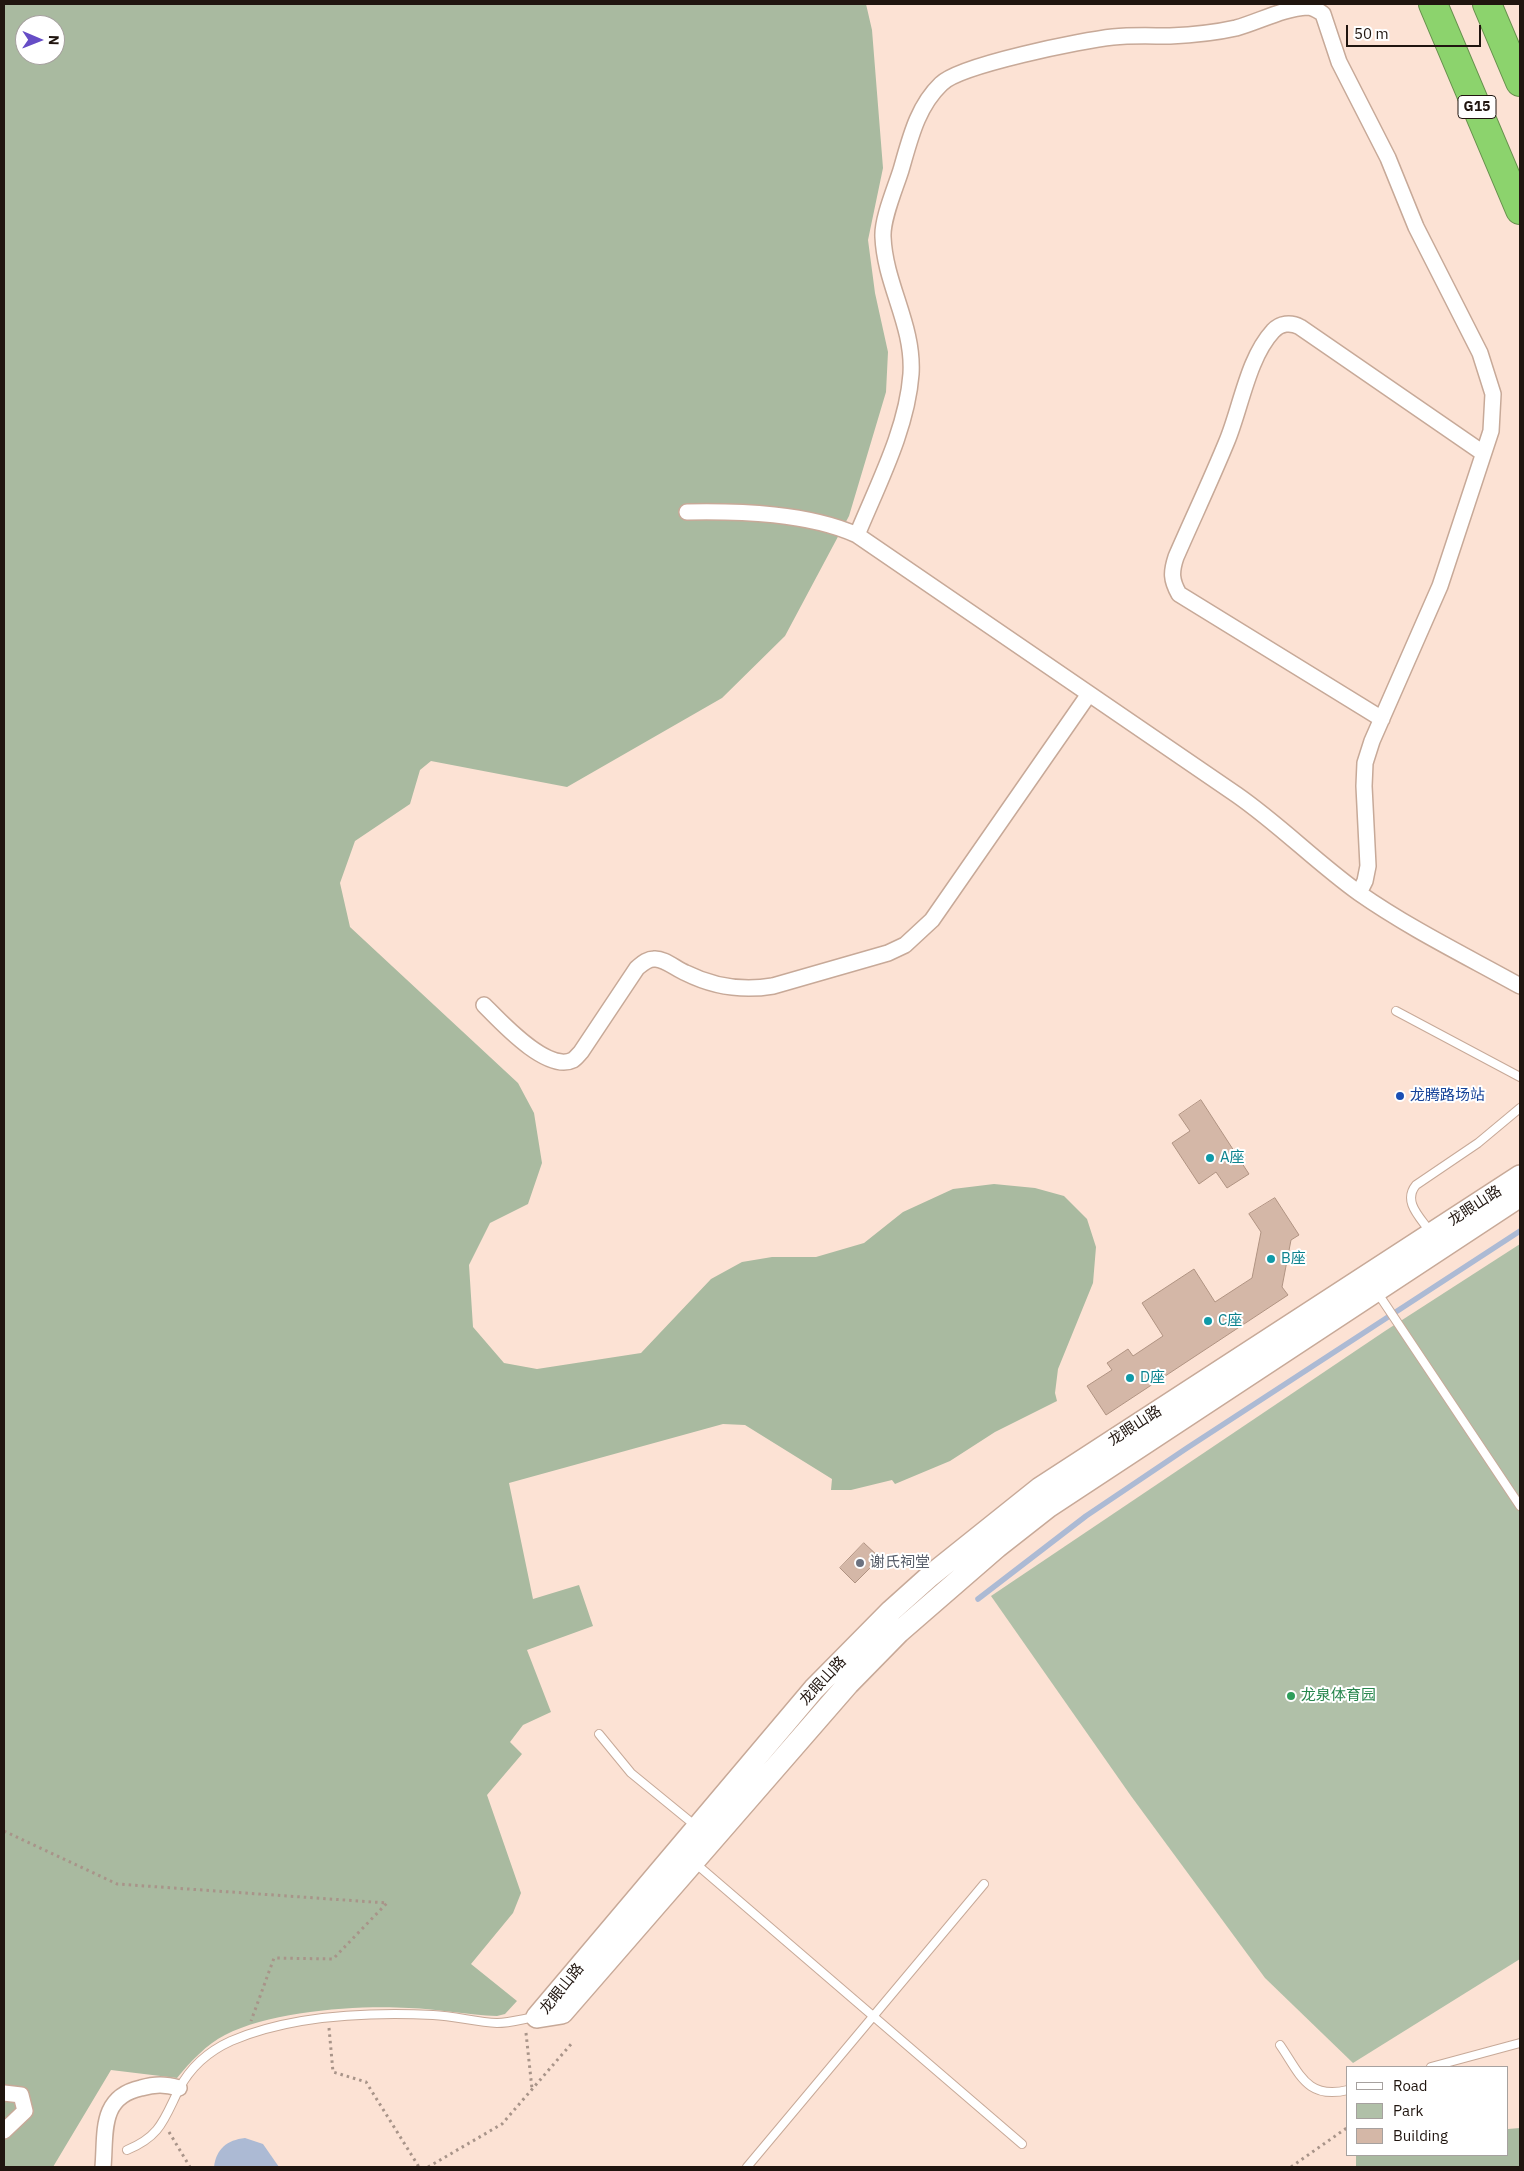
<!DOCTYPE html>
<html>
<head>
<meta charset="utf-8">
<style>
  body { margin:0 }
  #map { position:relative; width:1524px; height:2171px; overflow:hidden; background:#fce2d4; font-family:"IBM Plex Sans",sans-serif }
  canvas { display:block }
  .frame { position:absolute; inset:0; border:5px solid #20150f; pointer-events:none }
  .legend { position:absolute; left:1346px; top:2066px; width:162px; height:90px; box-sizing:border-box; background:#fff; border:1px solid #a6a19f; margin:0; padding:6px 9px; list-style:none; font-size:15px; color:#20150f }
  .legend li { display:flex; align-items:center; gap:10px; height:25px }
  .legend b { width:25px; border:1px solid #a6a19f }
  .north { position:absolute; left:15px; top:15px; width:50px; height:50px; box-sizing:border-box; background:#fff; border:1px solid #a6a19f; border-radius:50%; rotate:91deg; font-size:14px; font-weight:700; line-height:20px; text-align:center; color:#20150f }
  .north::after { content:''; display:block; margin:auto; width:18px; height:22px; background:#664dc6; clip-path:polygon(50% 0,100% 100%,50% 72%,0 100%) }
  .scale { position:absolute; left:1346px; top:25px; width:135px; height:22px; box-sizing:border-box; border:2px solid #20150f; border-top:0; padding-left:6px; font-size:15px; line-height:18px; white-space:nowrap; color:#20150f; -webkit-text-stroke:4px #fff; paint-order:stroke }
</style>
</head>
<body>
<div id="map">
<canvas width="1524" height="2171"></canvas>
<div class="frame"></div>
<ul class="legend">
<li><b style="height:6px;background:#fff"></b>Road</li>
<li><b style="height:14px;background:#b0c0a8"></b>Park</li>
<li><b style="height:14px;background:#d4b7a7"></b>Building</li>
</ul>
<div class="north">N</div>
<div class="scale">50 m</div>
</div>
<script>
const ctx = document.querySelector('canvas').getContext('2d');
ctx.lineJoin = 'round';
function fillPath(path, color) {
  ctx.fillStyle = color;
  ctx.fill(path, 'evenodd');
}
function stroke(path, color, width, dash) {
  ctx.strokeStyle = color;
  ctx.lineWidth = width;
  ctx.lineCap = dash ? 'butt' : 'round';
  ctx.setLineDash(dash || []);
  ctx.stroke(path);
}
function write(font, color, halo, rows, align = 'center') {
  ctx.font = font + ' "IBM Plex Sans","Noto Sans SC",sans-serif';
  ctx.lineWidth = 4;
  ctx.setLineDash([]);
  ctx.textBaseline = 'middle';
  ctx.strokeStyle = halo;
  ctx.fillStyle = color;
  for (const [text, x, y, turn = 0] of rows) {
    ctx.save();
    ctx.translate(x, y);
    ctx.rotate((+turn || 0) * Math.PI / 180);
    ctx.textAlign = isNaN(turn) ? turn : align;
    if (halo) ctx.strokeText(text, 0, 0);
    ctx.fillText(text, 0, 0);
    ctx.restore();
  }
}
fillPath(new Path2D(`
  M1520 1244V1959L1353 2063 1265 1978 1131 1796 991 1596 1385 1331Z`), '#b0c0a8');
fillPath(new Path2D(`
  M4 4H866L872 30 883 168 868 240 875 293 888 352 886 392 849 516 785 636 722 698 567 787 431 761 420 770 410 804 355 841 340 883 350 927 518 1083 534 1113 542 1163 528 1204 490 1223 469 1265 473 1327 504 1363 537 1369 641 1353 711 1279 742 1262 772 1257H816L864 1243 903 1212 953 1189 994 1184 1035 1188 1064 1196 1087 1219 1096 1247 1093 1283 1058 1369 1055 1393 1057 1401 995 1432 950 1461 895 1484 892 1480 851 1490H831L832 1479 745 1425 723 1424 509 1483 533 1599 579 1585 593 1626 527 1650 551 1712 523 1725 510 1742 522 1754 487 1795 521 1893 513 1913 471 1964 517 2001 505 2014 497 2016C468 2015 438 2009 409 2008 357 2005 272 2011 225 2035 207 2044 190 2062 177 2078L111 2070 53 2167H4ZM25 25H55V55H25Z
  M1520 2128V2167H1356V2155H1508V2129Z`), '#a9baa0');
fillPath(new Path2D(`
  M245 2138 263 2144 279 2167H214C216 2149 227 2140 245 2138Z`), '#acbad4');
stroke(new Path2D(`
  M978 1599 1086 1516 1187 1448 1520 1231`), '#acbad4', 5.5);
const building = new Path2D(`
  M1201 1100 1249 1174 1227 1188 1216 1172 1199 1184 1172 1143 1190 1131 1179 1115Z
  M1275 1198 1299 1235 1291 1240 1282 1287 1288 1295 1106 1415 1087 1386 1112 1370 1107 1363 1128 1349 1133 1356 1163 1336 1142 1303 1194 1269 1215 1302 1252 1278 1261 1232 1249 1214Z
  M864 1543 880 1558 855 1583 840 1568Z`);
fillPath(building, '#d4b7a7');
stroke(building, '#b09382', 1);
const lane = new Path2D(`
  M1396 1011 1520 1077
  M1431 1233C1421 1218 1402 1202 1416 1185L1478 1143 1520 1108
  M1377 1292 1520 1506
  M599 1734 631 1773 697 1827
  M695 1863 1022 2144
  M1280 2045C1300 2074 1307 2100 1348 2090
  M1431 2067 1520 2043
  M127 2150C161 2136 164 2119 179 2089 190 2068 209 2051 231 2041 292 2015 368 2012 433 2015 455 2016 476 2022 497 2023 509 2023 523 2019 535 2017
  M747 2167 984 1884`);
const street = new Path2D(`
  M687 512C741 511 808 513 857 535L1237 795C1280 825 1316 862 1359 893 1409 928 1466 956 1520 986
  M857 535C878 484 907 429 911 374 914 325 885 285 883 237 882 219 895 189 901 170 910 139 917 107 941 84 959 65 1084 40 1113 37 1132 35 1152 36 1170 36 1192 35 1214 33 1236 28 1258 22 1284 8 1307 7 1314 7 1317 10 1323 14L1339 62 1388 158 1416 227 1480 353 1493 394 1491 431 1440 586 1372 741 1365 763 1364 786 1368 866 1365 881 1359 893
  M1382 719 1179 594C1171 580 1171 572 1176 557 1193 518 1211 480 1227 441 1241 407 1248 358 1273 331 1280 323 1291 322 1300 327L1483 453
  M484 1005C500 1021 547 1073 573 1060 576 1058 579 1054 581 1052L637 968C642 964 647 959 654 959 664 958 676 969 686 973 714 987 743 991 773 986L888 953 905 945 932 920 1089 694
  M4 2093 21 2095 25 2111 4 2131
  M103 2167C106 2133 99 2097 141 2088 155 2084 165 2084 179 2088`);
const secondary = new Path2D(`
  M537 2017 814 1689 891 1611 930 1576 1040 1488 1520 1176
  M537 2017 562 2013 848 1684 899 1632 997 1547 1048 1507 1520 1196`);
const highway = new Path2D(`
  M1433 4 1520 210
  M1487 4 1520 82`);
stroke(lane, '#c7a998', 10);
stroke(street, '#c7a998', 18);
stroke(secondary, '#c7a998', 24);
stroke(highway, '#66904c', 30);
stroke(new Path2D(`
  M4 1831 117 1884 387 1903 333 1959 274 1958 251 2021
  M329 2028 333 2072 366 2082 419 2167
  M526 2033 532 2089
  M169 2132 190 2167
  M428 2167 502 2124 572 2043
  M1291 2167 1348 2127`), '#a89489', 3, [2.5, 4]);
stroke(lane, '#fff', 8);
stroke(street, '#fff', 15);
stroke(secondary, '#fff', 21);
stroke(highway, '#8cd36d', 28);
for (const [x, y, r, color] of [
  [1400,1096,5,"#1a4fb4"],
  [1210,1158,5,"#0f9aa8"],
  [1271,1259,5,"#0f9aa8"],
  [1208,1321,5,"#0f9aa8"],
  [1130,1378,5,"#0f9aa8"],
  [860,1563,5,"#6b7280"],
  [1291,1696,5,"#2e9e5b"]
]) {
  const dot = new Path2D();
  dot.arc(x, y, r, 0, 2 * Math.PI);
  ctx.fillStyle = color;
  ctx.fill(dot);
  stroke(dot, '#fff', 2);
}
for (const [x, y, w] of [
  [1477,107,38]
]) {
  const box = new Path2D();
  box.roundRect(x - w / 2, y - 11.5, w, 23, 4);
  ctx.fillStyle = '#fff';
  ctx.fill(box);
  stroke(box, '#20150f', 1);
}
write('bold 14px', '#20150f', null, [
  ["G15",1477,107]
]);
write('15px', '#164399', '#fff', [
  ["龙腾路场站",1410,1096]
], 'left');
write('15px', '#0d838f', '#fff', [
  ["A座",1220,1158],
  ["B座",1281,1259],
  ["C座",1218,1321],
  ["D座",1140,1378]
], 'left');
write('15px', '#20150f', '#fff', [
  ["龙眼山路",1475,1206,-33],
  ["龙眼山路",1135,1426,-33],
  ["龙眼山路",823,1681,-47],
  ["龙眼山路",562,1989,-51]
]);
write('15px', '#5b616d', '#fff', [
  ["谢氏祠堂",870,1563]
], 'left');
write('15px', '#27864d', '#fff', [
  ["龙泉体育园",1301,1696]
], 'left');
</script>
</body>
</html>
